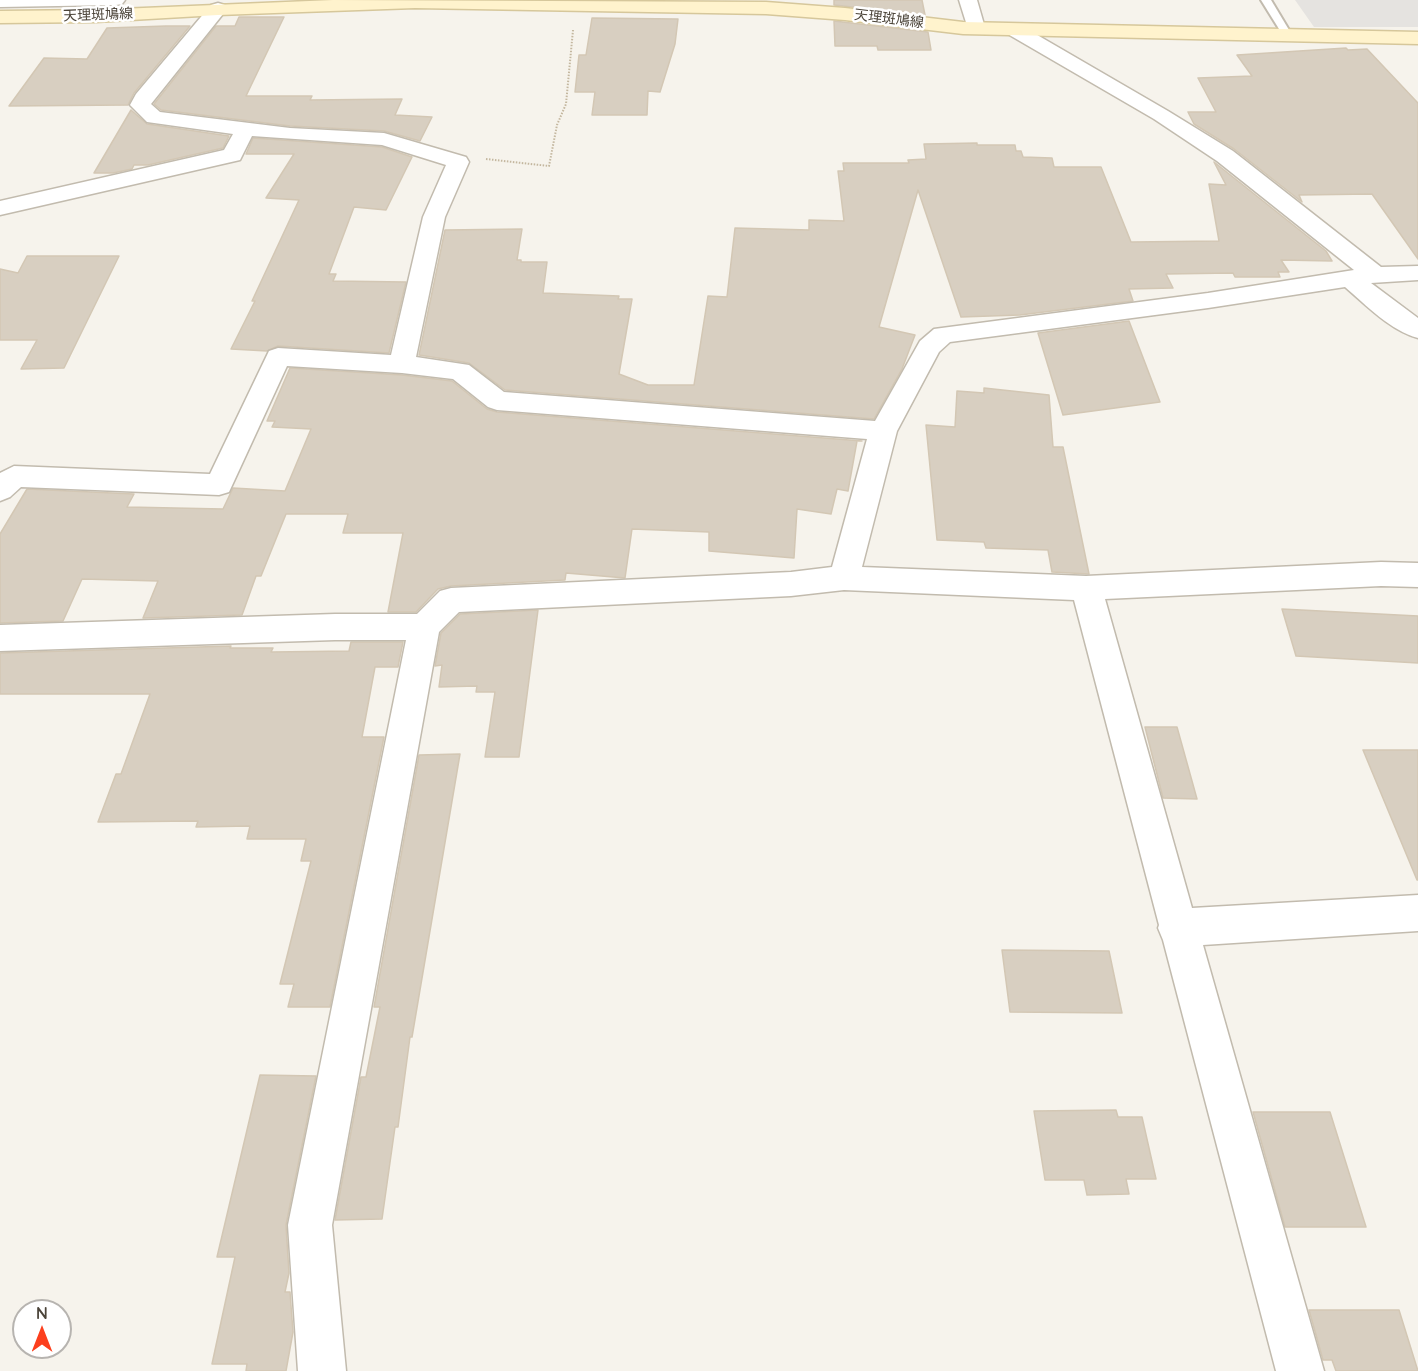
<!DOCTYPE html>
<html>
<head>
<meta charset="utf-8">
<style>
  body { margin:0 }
  #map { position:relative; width:1418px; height:1371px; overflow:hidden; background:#f6f3ec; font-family:Quicksand,sans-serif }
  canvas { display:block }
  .north { position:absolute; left:12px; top:1299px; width:60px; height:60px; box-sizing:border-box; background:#fff; border:2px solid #b7b4b0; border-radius:50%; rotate:0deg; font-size:16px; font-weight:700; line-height:24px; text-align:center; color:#4b4439 }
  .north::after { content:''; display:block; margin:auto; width:21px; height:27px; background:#fc3f1d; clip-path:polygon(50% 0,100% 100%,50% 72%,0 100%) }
</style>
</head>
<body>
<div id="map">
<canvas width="1418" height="1371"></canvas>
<div class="north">N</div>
</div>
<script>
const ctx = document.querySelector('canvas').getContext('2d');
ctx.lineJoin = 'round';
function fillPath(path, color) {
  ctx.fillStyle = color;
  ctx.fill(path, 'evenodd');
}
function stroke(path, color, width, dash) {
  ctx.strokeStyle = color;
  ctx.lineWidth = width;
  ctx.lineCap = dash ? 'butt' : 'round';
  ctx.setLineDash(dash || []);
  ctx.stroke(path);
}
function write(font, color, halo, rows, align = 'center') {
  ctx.font = font + ' Quicksand,"Noto Sans JP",sans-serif';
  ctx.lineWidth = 5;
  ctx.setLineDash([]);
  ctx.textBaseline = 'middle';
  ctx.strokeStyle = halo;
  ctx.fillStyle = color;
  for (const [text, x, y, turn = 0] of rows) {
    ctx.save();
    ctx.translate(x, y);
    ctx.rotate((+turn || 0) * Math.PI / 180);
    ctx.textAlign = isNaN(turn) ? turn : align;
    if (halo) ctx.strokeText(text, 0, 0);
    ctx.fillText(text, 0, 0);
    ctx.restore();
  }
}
fillPath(new Path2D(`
  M1295 0H1418V27H1314Z`), '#e5e3e0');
const building = new Path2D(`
  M834 0H922L925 15 834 5Z
  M239 17H284L246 96H312L310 100 402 99 395 115 432 117 420 141 384 131 290 126 161 110 154 104 216 26H235Z
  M592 18 678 19 675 44 660 92 648 91 647 115H592L595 92H575L579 55H586Z
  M834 21 928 32 931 50H878L877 46H835Z
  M166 26H190L134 93 128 105 9 106 44 58 87 59 107 28Z
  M1346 48 1348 50 1367 49 1418 103V259L1372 194 1299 195 1302 202 1234 149 1194 124 1188 112H1216L1198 78 1252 76 1237 55Z
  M131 110 147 124 229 136 223 148 148 165H134L132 169 113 173H94Z
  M253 138 382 147 412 157 386 210 354 207 329 274H336L333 281 406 282 389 353 278 346 267 351 231 349 255 301H252L299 200 266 198 294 154H246Z
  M977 143V145H1015L1016 151H1021L1023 157 1052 158 1054 167H1101L1131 242 1219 241 1209 184 1226 185 1214 162 1326 251 1332 261 1281 260 1289 272H1278L1280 277H1235L1233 273 1166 274 1173 288 1129 289 1133 301 1020 315 961 317 918 190 879 327 915 335 902 369 874 419 505 390 469 363 419 355 445 230 522 229 517 260H521V262H547L543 293 619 296 618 299H632L619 374 648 385H694L708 296 727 297 735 228 809 230V220L844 221 838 171H844L843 163H909L908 160 926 159 924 144Z
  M27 256H119L64 368 21 369 37 340H0V269L18 273Z
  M1129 321 1160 402 1063 415 1038 333Z
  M290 368 402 375 452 381 487 409 497 412 862 441H857L848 491 837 489 831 514 797 509 794 558 709 551V532L632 529 625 578 566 573 565 580 451 586 438 589 416 612H388L403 533H343L348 514H286L261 576H256L242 615 143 618 158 581 82 579 63 621 0 623V534L27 489 134 494 127 507 223 509 233 488 285 491 311 429 272 427 275 421H267Z
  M984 388 1049 395 1053 447H1063L1089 574 1052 572 1048 550 986 548 984 542 937 540 926 425 955 427 957 391 984 393Z
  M1282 609 1418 616V663L1296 656Z
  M538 610 519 757H485L495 692H476L477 686 439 687 442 665 435 666 441 633 460 614Z
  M351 642H403L398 667H375L362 737H384L330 1007H288L294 984H280L311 861H301L306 839H247L250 826 196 827 198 821 98 822 116 774H121L150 694H0V653L231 646 230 648H273L271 652 349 651Z
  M1145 727H1177L1197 799 1163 798Z
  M1363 750H1418V880H1417Z
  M460 754 412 1037H410L398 1127H395L382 1219 335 1220 361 1077H366L380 1007H374L419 755Z
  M1002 950 1109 951 1122 1013 1010 1012Z
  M260 1075 316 1076 286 1225 289 1273 285 1292H290L293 1332 286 1371H246L247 1364H212L235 1257H217Z
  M1116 1110 1118 1117H1142L1156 1179H1126L1129 1194 1087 1195 1084 1180H1045L1034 1111Z
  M1253 1112H1330L1366 1227H1285Z
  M1309 1310H1399L1418 1371H1336L1332 1360H1323Z`);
fillPath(building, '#d8cfc1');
stroke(building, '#d3c7b4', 1.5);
const service = new Path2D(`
  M1261 0H1271L1292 35 1290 37H1284Z`);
const minor = new Path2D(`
  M0 0H125L122 4 116 5 0 7Z
  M959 0H977L985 28 983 32H969Z
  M218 3 225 5 227 9 151 104 160 112 290 128 384 133 466 157 469 162 445 217 416 357 469 365 504 392 875 421 920 341 934 329 1208 293 1354 270 1217 161 1154 119 1006 33 1004 29 1006 25H1020L1168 111 1233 151 1381 267 1418 266V280L1371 283 1418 318V338C1391 331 1366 305 1345 287L1208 308 950 342 939 352 897 431 862 567 1086 576 1381 562 1418 563V587L1381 586 1105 599 1192 908 1418 895V931L1203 945 1324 1371H1276L1163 940 1158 928 1159 925 1074 600 844 590 791 596 459 612 439 632 332 1225 346 1371H298L288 1225 406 640H335L0 651V625L335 614H417L440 591 451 588 791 572 832 567 867 439 497 410 488 407 453 379 402 373 287 366 229 492 219 495 21 487 10 497 0 501V473L14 466 210 474 269 351 278 348 391 355 423 217 446 165 382 145 252 136 240 160 0 215V201L224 150 233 134 147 122 130 105 136 94 211 5Z`);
const secondary = new Path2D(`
  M333 0 766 2 845 8 963 22 1418 32V44L963 34 845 20 766 14 415 8 218 15 96 22 0 23V11L96 10Z`);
stroke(service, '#c2bbae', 4);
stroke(minor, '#c2bbae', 3);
stroke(secondary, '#d6c79b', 3);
stroke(new Path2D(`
  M486 159 549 166 557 125 566 104 573 30`), '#c4b79f', 2, [1.5, 1.5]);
fillPath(service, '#fff');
fillPath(minor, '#fff');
fillPath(secondary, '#fff3cd');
write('14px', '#4b4439', '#fff', [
  ["天理斑鳩線",98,15,-2],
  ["天理斑鳩線",889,19,7]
]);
</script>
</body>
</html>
